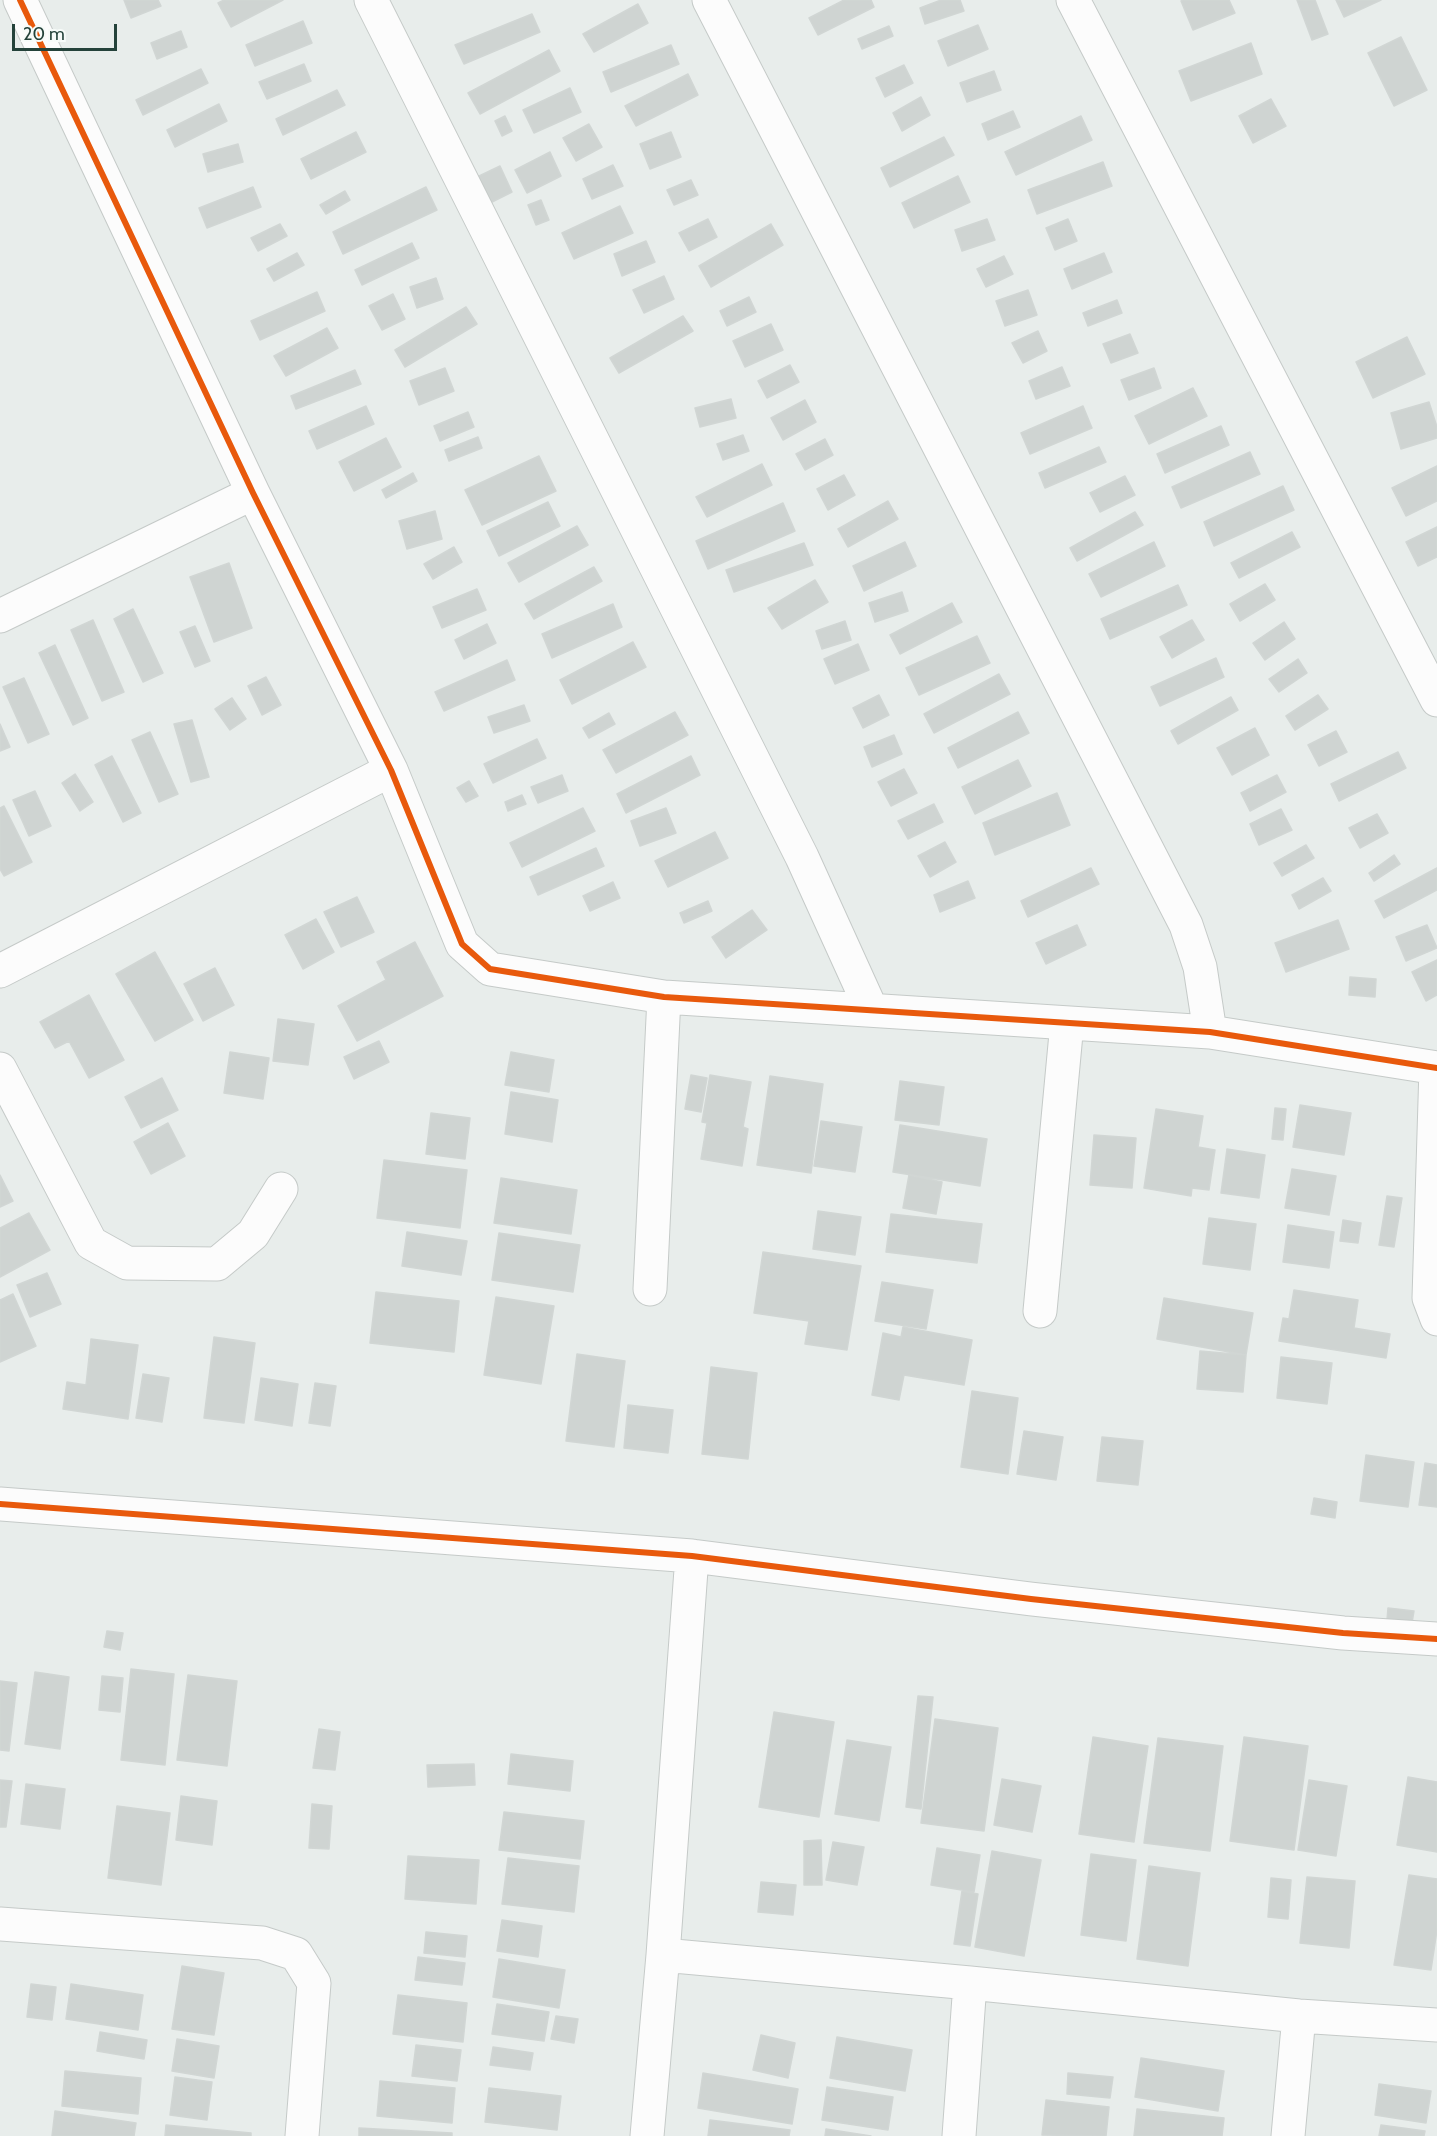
<!DOCTYPE html>
<html>
<head>
<meta charset="utf-8">
<style>
  body { margin:0 }
  #map { position:relative; width:1437px; height:2136px; overflow:hidden; background:#e8edeb; font-family:Cabin,sans-serif }
  canvas { display:block }
  .scale { position:absolute; left:12px; top:24px; width:105px; height:27px; box-sizing:border-box; border:3px solid #24423a; border-top:0; padding-left:8px; font-size:18px; line-height:21px; white-space:nowrap; color:#24423a; -webkit-text-stroke:4px #f7fbf9; paint-order:stroke }
</style>
</head>
<body>
<div id="map">
<canvas width="1437" height="2136"></canvas>
<div class="scale">20 m</div>
</div>
<script>
const ctx = document.querySelector('canvas').getContext('2d');
ctx.lineJoin = 'round';
function fillPath(path, color) {
  ctx.fillStyle = color;
  ctx.fill(path, 'evenodd');
}
function stroke(path, color, width, dash) {
  ctx.strokeStyle = color;
  ctx.lineWidth = width;
  ctx.lineCap = dash ? 'butt' : 'round';
  ctx.setLineDash(dash || []);
  ctx.stroke(path);
}
const building = new Path2D(`
  M124 0H158L161 6 131 18Z
  M224 0H283L231 27 218 3Z
  M844 0H871L874 7 818 35 809 18Z
  M941 0H960L964 11 925 24 920 8Z
  M1184 0H1229L1235 13 1193 30 1181 1Z
  M1297 0H1315L1328 34 1312 40Z
  M1336 0H1381L1344 17Z
  M638 4 648 23 594 52 583 34Z
  M532 14 540 32 464 64 455 45Z
  M303 21 312 43 255 66 246 45Z
  M978 25 988 49 948 66 938 41Z
  M889 26 893 36 862 49 858 39Z
  M181 31 187 47 157 59 151 43Z
  M1401 37 1427 90 1394 106 1368 53Z
  M1251 43 1262 74 1191 101 1179 71Z
  M671 45 679 64 611 92 603 72Z
  M549 50 560 71 480 114 468 93Z
  M304 64 311 81 267 99 259 82Z
  M904 65 913 83 885 97 876 78Z
  M201 69 208 83 143 115 136 100Z
  M994 71 1001 90 967 102 960 83Z
  M688 74 698 95 636 126 625 106Z
  M570 88 581 112 534 133 523 110Z
  M337 90 345 105 283 135 276 119Z
  M921 97 930 115 902 131 893 113Z
  M1271 99 1286 126 1253 143 1239 116Z
  M219 104 227 121 175 147 167 130Z
  M1013 111 1020 127 988 140 982 124Z
  M505 116 512 131 502 136 495 121Z
  M1081 116 1092 140 1016 175 1005 152Z
  M589 124 602 147 576 161 563 138Z
  M356 132 366 152 311 179 301 159Z
  M671 132 681 157 650 169 640 144Z
  M944 137 954 155 890 187 881 168Z
  M238 144 243 162 208 172 203 154Z
  M550 152 561 176 527 193 515 170Z
  M1103 162 1112 186 1037 214 1028 190Z
  M613 165 623 186 592 199 583 179Z
  M500 166 512 192 490 203 477 177Z
  M958 176 970 202 914 228 902 203Z
  M691 180 698 195 674 205 667 190Z
  M253 187 261 207 207 228 199 208Z
  M426 187 437 210 343 254 333 232Z
  M345 191 350 200 326 214 320 205Z
  M541 200 549 220 536 225 528 205Z
  M620 206 633 233 574 259 562 233Z
  M708 219 717 237 689 251 679 233Z
  M987 219 995 240 962 251 955 230Z
  M1068 219 1077 241 1055 250 1046 228Z
  M280 224 287 236 258 251 251 238Z
  M771 224 783 245 711 287 699 266Z
  M646 241 655 262 622 276 614 254Z
  M412 243 419 258 362 285 355 270Z
  M297 253 304 265 274 281 267 269Z
  M1104 253 1112 272 1072 289 1064 269Z
  M1004 256 1013 274 986 287 977 269Z
  M664 276 674 299 644 313 633 290Z
  M436 278 443 299 417 308 410 287Z
  M1028 290 1037 315 1005 326 996 301Z
  M317 292 325 311 260 340 251 321Z
  M393 294 405 319 382 330 369 306Z
  M749 297 756 312 727 326 720 311Z
  M1117 300 1122 313 1088 326 1083 313Z
  M466 307 477 324 405 367 395 350Z
  M683 316 693 331 619 373 610 358Z
  M771 324 783 350 745 367 733 341Z
  M327 328 338 348 286 376 274 356Z
  M1038 331 1047 351 1023 363 1012 343Z
  M1130 334 1138 353 1111 363 1103 344Z
  M1407 337 1425 374 1373 398 1356 362Z
  M790 365 799 382 767 398 758 381Z
  M1062 367 1070 386 1036 399 1029 381Z
  M445 368 454 391 419 405 410 381Z
  M1154 368 1161 388 1129 400 1121 380Z
  M355 370 361 384 296 409 291 396Z
  M1193 388 1207 416 1149 444 1135 416Z
  M731 399 736 418 700 427 695 408Z
  M805 400 816 422 783 440 771 418Z
  M1429 402 1437 427V438L1401 449 1391 413Z
  M366 406 374 424 317 449 309 431Z
  M1083 406 1092 428 1030 454 1021 433Z
  M468 412 474 427 440 441 434 426Z
  M1221 426 1229 445 1165 473 1157 454Z
  M743 435 749 451 723 460 717 444Z
  M478 437 482 448 449 461 445 450Z
  M386 438 401 467 354 491 339 462Z
  M825 439 833 455 805 470 796 454Z
  M1099 447 1106 462 1045 488 1039 473Z
  M1250 452 1260 474 1181 508 1172 487Z
  M539 456 556 491 482 525 465 490Z
  M762 464 772 485 707 517 696 497Z
  M1437 466V501L1406 516 1392 488Z
  M413 473 417 481 386 498 382 490Z
  M844 475 855 495 828 510 817 489Z
  M1125 476 1135 495 1100 512 1090 493Z
  M1283 486 1294 510 1214 546 1204 522Z
  M888 501 898 519 848 547 838 529Z
  M548 502 560 526 499 556 487 531Z
  M783 503 795 531 708 569 696 541Z
  M435 511 442 539 407 549 399 521Z
  M1135 512 1143 525 1077 561 1070 548Z
  M577 526 588 545 519 582 508 563Z
  M1437 527V557L1418 566 1406 542Z
  M1292 532 1300 547 1239 578 1231 563Z
  M905 542 916 566 864 591 853 566Z
  M1154 542 1165 566 1101 597 1089 574Z
  M804 543 813 565 734 592 726 570Z
  M454 547 462 562 433 579 424 564Z
  M229 563 252 628 214 642 190 577Z
  M594 567 602 581 534 619 525 604Z
  M815 580 828 602 782 629 768 608Z
  M1265 584 1275 600 1240 621 1230 604Z
  M1178 585 1187 605 1110 639 1101 619Z
  M477 589 486 610 442 628 433 607Z
  M902 592 908 611 875 622 869 603Z
  M952 603 962 622 900 654 890 635Z
  M613 604 622 627 552 658 542 634Z
  M133 609 163 673 143 682 114 619Z
  M93 620 124 692 102 701 71 630Z
  M1192 620 1204 640 1172 658 1160 637Z
  M845 621 851 640 822 649 816 631Z
  M1284 622 1295 639 1265 660 1253 643Z
  M487 624 496 643 464 659 455 640Z
  M195 626 210 661 195 667 180 632Z
  M977 636 990 663 919 695 906 668Z
  M633 642 646 667 572 704 560 680Z
  M858 644 869 670 835 684 824 659Z
  M55 645 88 718 73 725 39 653Z
  M1216 658 1224 677 1160 706 1151 687Z
  M1298 659 1307 673 1279 692 1269 679Z
  M507 660 515 680 444 711 435 692Z
  M999 674 1010 694 934 733 924 714Z
  M266 677 281 705 262 715 248 686Z
  M24 678 49 734 28 743 3 687Z
  M879 695 889 715 863 728 853 708Z
  M1318 695 1328 709 1295 730 1286 716Z
  M1231 697 1238 710 1178 744 1171 731Z
  M232 698 246 719 230 730 215 709Z
  M524 705 530 721 494 733 488 717Z
  M675 712 688 735 616 773 603 750Z
  M1018 712 1029 733 958 768 948 748Z
  M609 713 615 724 589 738 583 728Z
  M192 720 209 777 191 782 174 724Z
  M0 724 10 747 0 751Z
  M1255 728 1269 755 1232 775 1217 748Z
  M1336 731 1347 752 1319 766 1308 745Z
  M150 732 178 794 159 802 132 740Z
  M894 735 902 754 872 767 864 747Z
  M537 739 546 758 493 783 484 764Z
  M1398 752 1406 768 1339 801 1331 784Z
  M112 756 141 813 123 822 95 765Z
  M691 756 700 775 626 813 617 794Z
  M1018 760 1031 786 975 814 962 787Z
  M904 769 917 793 891 806 878 782Z
  M75 774 93 802 80 811 62 783Z
  M562 775 568 791 538 803 531 787Z
  M1277 775 1286 792 1250 811 1241 793Z
  M469 781 478 796 466 802 457 788Z
  M35 791 51 826 29 836 13 800Z
  M1057 793 1070 825 995 855 983 823Z
  M522 795 526 804 508 811 505 802Z
  M934 804 943 822 908 839 898 821Z
  M4 806 32 862 4 876 0 869V808Z
  M583 808 595 831 522 867 510 843Z
  M666 808 676 833 640 846 631 821Z
  M1281 809 1292 830 1259 845 1250 824Z
  M1377 814 1388 833 1360 848 1349 828Z
  M715 832 728 858 668 887 655 861Z
  M945 842 956 862 930 877 918 856Z
  M1306 845 1314 858 1282 876 1274 863Z
  M596 848 604 866 538 895 530 877Z
  M1394 855 1400 864 1374 881 1369 873Z
  M1091 868 1099 884 1028 917 1021 901Z
  M1437 868V890L1384 918 1375 901Z
  M1323 878 1331 891 1299 909 1292 895Z
  M968 881 975 898 940 912 934 895Z
  M613 882 620 898 590 911 583 896Z
  M357 897 374 932 341 947 324 912Z
  M708 901 712 911 684 923 680 913Z
  M752 910 767 930 726 958 712 937Z
  M316 919 334 952 303 969 285 935Z
  M1338 920 1349 949 1286 972 1275 943Z
  M1077 925 1086 945 1046 964 1036 943Z
  M1427 925 1437 948 1406 961 1396 937Z
  M415 942 443 996 357 1041 338 1006 386 980 377 962Z
  M155 952 193 1020 155 1041 116 974Z
  M1437 960V995L1426 1001 1412 972Z
  M215 968 234 1005 203 1021 184 984Z
  M1350 977 1376 979 1375 997 1349 995Z
  M89 995 124 1060 89 1078 69 1041 55 1048 40 1022Z
  M278 1019 314 1024 308 1065 273 1061Z
  M379 1041 389 1062 354 1079 344 1057Z
  M230 1052 269 1058 263 1099 224 1093Z
  M511 1052 554 1060 549 1092 505 1085Z
  M691 1075 707 1078 701 1112 685 1109Z
  M710 1075 751 1082 743 1127 748 1129 742 1166 701 1159 707 1123 702 1122Z
  M770 1076 823 1084 811 1173 757 1165Z
  M162 1078 178 1110 141 1128 125 1097Z
  M900 1081 944 1087 939 1125 895 1120Z
  M511 1092 558 1100 552 1142 505 1134Z
  M1300 1105 1351 1113 1344 1155 1293 1147Z
  M1275 1108 1286 1109 1283 1140 1272 1139Z
  M1156 1109 1203 1116 1198 1147 1215 1150 1209 1190 1192 1188 1191 1196 1144 1188Z
  M431 1113 470 1118 465 1159 426 1154Z
  M821 1121 862 1127 855 1172 814 1166Z
  M168 1123 185 1156 151 1174 134 1142Z
  M900 1125 987 1139 980 1186 893 1172Z
  M1094 1135 1136 1138 1132 1188 1090 1185Z
  M1227 1149 1265 1155 1259 1198 1221 1193Z
  M384 1160 467 1170 460 1228 377 1218Z
  M1292 1169 1336 1176 1329 1215 1285 1208Z
  M0 1175 13 1201 0 1207Z
  M909 1175 942 1182 936 1214 903 1208Z
  M501 1178 577 1190 571 1234 494 1223Z
  M1387 1196 1402 1198 1394 1247 1379 1245Z
  M818 1211 861 1217 855 1255 813 1249Z
  M29 1213 50 1250 0 1277V1228Z
  M891 1214 982 1224 977 1263 886 1252Z
  M1209 1218 1256 1224 1250 1270 1203 1264Z
  M1343 1220 1361 1223 1358 1243 1340 1241Z
  M1288 1225 1334 1232 1329 1268 1283 1262Z
  M407 1232 467 1241 461 1275 402 1266Z
  M499 1233 580 1245 573 1292 492 1280Z
  M763 1252 861 1266 847 1350 805 1344 809 1321 754 1313Z
  M47 1273 61 1304 30 1317 17 1285Z
  M882 1282 933 1290 926 1329 875 1321Z
  M1294 1290 1358 1300 1354 1328 1390 1334 1386 1358 1279 1341 1283 1318 1289 1319Z
  M376 1292 459 1301 454 1352 370 1343Z
  M13 1294 36 1346 0 1362V1300Z
  M496 1297 554 1306 541 1384 484 1375Z
  M1164 1298 1253 1313 1246 1355 1157 1339Z
  M903 1327 972 1340 964 1385 904 1375 899 1400 872 1395 883 1333 901 1337Z
  M214 1337 255 1343 244 1423 204 1418Z
  M91 1339 138 1345 128 1419 63 1409 67 1382 86 1385Z
  M1200 1351 1246 1355 1243 1392 1197 1389Z
  M577 1354 625 1361 614 1447 566 1441Z
  M1281 1357 1332 1363 1327 1404 1277 1398Z
  M711 1367 757 1373 748 1459 702 1454Z
  M143 1374 169 1378 162 1422 136 1418Z
  M261 1378 298 1384 292 1426 255 1420Z
  M315 1383 336 1386 330 1426 309 1423Z
  M972 1391 1018 1398 1008 1474 961 1467Z
  M628 1405 673 1410 668 1453 624 1448Z
  M1024 1431 1063 1437 1056 1480 1017 1474Z
  M1102 1437 1143 1441 1138 1485 1097 1481Z
  M1366 1455 1414 1462 1408 1507 1360 1501Z
  M1425 1463 1437 1465V1507L1419 1505Z
  M1314 1498 1337 1502 1335 1518 1311 1514Z
  M1388 1608 1414 1611 1412 1623 1387 1620Z
  M107 1631 123 1633 120 1650 104 1647Z
  M131 1669 174 1674 165 1765 121 1760Z
  M35 1672 69 1677 60 1749 25 1744Z
  M188 1675 237 1681 227 1766 177 1760Z
  M102 1676 123 1678 120 1712 99 1710Z
  M0 1681 17 1683 9 1751 0 1750Z
  M918 1696 933 1697 921 1809 906 1807Z
  M774 1712 834 1722 819 1817 759 1807Z
  M935 1719 998 1728 984 1831 921 1823Z
  M319 1729 340 1732 335 1770 313 1768Z
  M1093 1737 1148 1746 1134 1842 1079 1834Z
  M1244 1737 1308 1746 1294 1850 1230 1841Z
  M1158 1738 1223 1746 1210 1851 1144 1843Z
  M847 1740 891 1747 879 1821 835 1814Z
  M511 1754 573 1761 570 1791 508 1784Z
  M474 1764 475 1785 428 1787 427 1765Z
  M1408 1777 1437 1782V1852L1397 1845Z
  M1002 1779 1041 1786 1032 1832 994 1825Z
  M0 1780 12 1781 6 1827H0Z
  M1309 1780 1347 1786 1336 1856 1298 1850Z
  M26 1784 65 1789 60 1829 21 1824Z
  M181 1796 217 1801 212 1845 176 1840Z
  M312 1804 332 1806 329 1849 309 1848Z
  M117 1806 170 1813 161 1885 108 1878Z
  M504 1812 584 1821 580 1859 499 1850Z
  M821 1840 822 1885H804V1841Z
  M833 1842 864 1847 857 1885 826 1880Z
  M937 1848 980 1855 974 1892 931 1885Z
  M992 1851 1041 1860 1024 1956 975 1947Z
  M1091 1854 1136 1860 1126 1941 1081 1935Z
  M408 1856 479 1860 476 1904 405 1899Z
  M508 1858 579 1866 574 1912 502 1904Z
  M1149 1866 1200 1873 1188 1966 1137 1959Z
  M1409 1875 1437 1879V1930L1431 1970 1394 1965Z
  M1307 1877 1355 1881 1349 1948 1300 1943Z
  M1271 1878 1291 1880 1288 1919 1268 1917Z
  M761 1882 796 1885 793 1915 758 1912Z
  M962 1891 978 1894 970 1946 954 1944Z
  M502 1920 542 1926 538 1957 497 1951Z
  M426 1932 467 1936 465 1957 424 1953Z
  M418 1957 465 1963 462 1985 415 1980Z
  M499 1959 565 1970 559 2008 493 1997Z
  M182 1966 224 1973 214 2035 172 2029Z
  M31 1984 56 1987 52 2020 27 2017Z
  M71 1984 143 1995 138 2030 66 2019Z
  M398 1995 467 2003 463 2042 393 2034Z
  M497 2004 549 2012 544 2041 492 2034Z
  M556 2016 578 2019 574 2043 551 2039Z
  M100 2032 147 2040 144 2059 97 2051Z
  M761 2035 795 2043 788 2078 753 2070Z
  M837 2037 912 2050 905 2091 830 2078Z
  M177 2039 219 2046 214 2078 172 2071Z
  M416 2045 461 2050 457 2081 412 2076Z
  M493 2047 533 2053 530 2070 490 2065Z
  M1141 2058 1224 2071 1218 2111 1135 2097Z
  M65 2071 141 2078 138 2114 62 2106Z
  M703 2073 798 2089 792 2124 698 2108Z
  M1068 2073 1113 2077 1110 2098 1067 2094Z
  M175 2077 212 2082 207 2120 170 2115Z
  M380 2081 455 2088 452 2123 377 2116Z
  M1379 2084 1431 2091 1426 2123 1375 2115Z
  M827 2087 893 2097 888 2130 822 2120Z
  M489 2088 561 2096 557 2130 485 2122Z
  M1046 2100 1109 2107 1106 2136 1042 2135Z
  M1137 2109 1224 2118 1222 2136H1134Z
  M55 2111 136 2123 134 2136H52Z
  M710 2120 790 2130 789 2136H708Z
  M166 2125 251 2133V2136H165Z
  M1381 2125 1425 2131 1424 2136H1379Z
  M359 2128 452 2133V2136H359Z
  M826 2129 871 2136H825Z`);
fillPath(building, '#cfd4d2');
stroke(building, '#d1d6d4', 1.5);
const minor = new Path2D(`
  M20 0 253 493 391 770 462 944 490 969 664 997 1210 1032 1437 1068
  M371 0 802 857 871 1009
  M709 0 1186 925 1200 967 1210 1032
  M1073 0 1437 700
  M0 616 253 493
  M0 971 391 770
  M1436 1068 1429 1298 1437 1319
  M0 1069 91 1243 127 1263 217 1264 253 1234 281 1189
  M650 1289 664 997
  M1040 1311 1067 1023
  M0 1504 692 1556 1031 1599 1343 1633 1437 1639
  M0 1924 262 1943 296 1954 314 1983 302 2136
  M663 1955 970 1983 1299 2016 1437 2025
  M647 2136 663 1955 692 1556
  M959 2136 970 1983
  M1288 2136 1299 2016`);
stroke(minor, '#c5cac8', 35);
stroke(minor, '#fcfcfc', 33);
stroke(new Path2D(`
  M20 0 253 493 391 770 462 944 490 969 664 997 1210 1032 1437 1068
  M0 1504 692 1556 1031 1599 1343 1633 1437 1639`), '#e8590c', 6);
</script>
</body>
</html>
